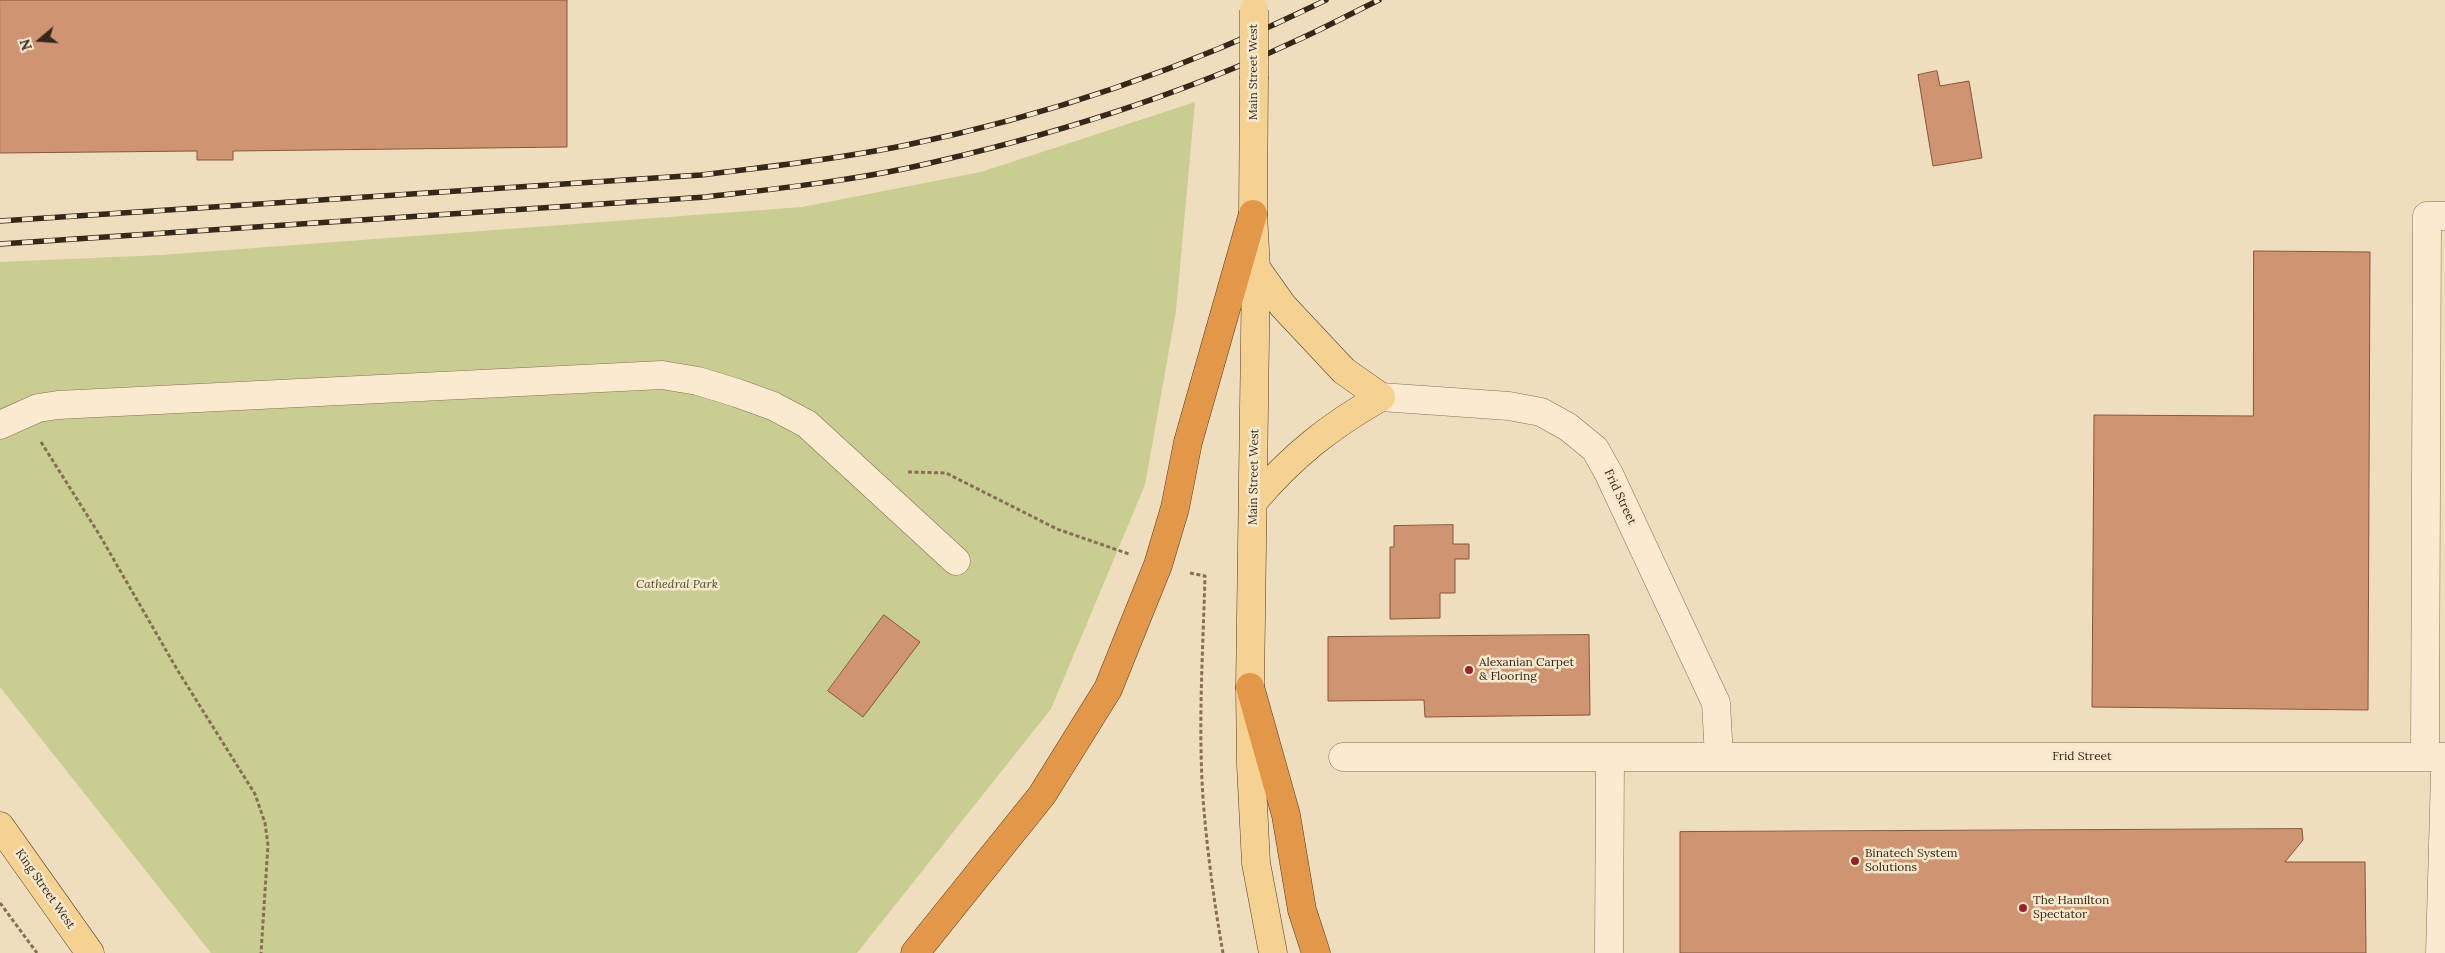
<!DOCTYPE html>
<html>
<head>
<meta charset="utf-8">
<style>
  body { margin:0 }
  #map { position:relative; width:2445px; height:953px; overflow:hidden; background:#efdebd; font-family:Lora,serif }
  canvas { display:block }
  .north { position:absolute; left:15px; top:15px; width:50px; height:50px; -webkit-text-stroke:4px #f6e8cc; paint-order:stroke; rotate:252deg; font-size:14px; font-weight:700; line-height:20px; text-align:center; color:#36271b }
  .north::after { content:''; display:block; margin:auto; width:18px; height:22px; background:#36271b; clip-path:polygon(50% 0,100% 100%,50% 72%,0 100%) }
</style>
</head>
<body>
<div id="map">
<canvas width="2445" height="953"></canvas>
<div class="north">N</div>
</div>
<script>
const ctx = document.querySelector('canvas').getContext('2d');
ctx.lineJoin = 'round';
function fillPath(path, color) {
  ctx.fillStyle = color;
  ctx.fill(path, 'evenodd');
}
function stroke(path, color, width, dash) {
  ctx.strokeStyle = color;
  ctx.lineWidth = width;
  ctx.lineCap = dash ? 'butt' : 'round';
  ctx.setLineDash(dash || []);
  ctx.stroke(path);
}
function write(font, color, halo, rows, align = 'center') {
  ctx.font = font + ' Lora,serif';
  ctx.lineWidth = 5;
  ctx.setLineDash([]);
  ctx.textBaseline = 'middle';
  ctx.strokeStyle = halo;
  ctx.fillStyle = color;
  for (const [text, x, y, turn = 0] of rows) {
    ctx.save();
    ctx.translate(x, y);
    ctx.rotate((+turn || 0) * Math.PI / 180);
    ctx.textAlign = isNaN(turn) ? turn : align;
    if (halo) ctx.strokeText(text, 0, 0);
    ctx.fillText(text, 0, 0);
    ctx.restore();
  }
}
fillPath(new Path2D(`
  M1195 102 1176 311 1145 485 1051 709 857 953H211L0 687V262L161 255 802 207 981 172Z`), '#c9cd91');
const building = new Path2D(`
  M0 0H567V147L233 151V160H197V151L0 153Z
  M1937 71 1940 86 1969 81 1982 158 1933 166 1918 75Z
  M2254 251 2370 252 2368 710 2092 707 2094 415 2253 416Z
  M1453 525V544H1469V559H1455V593H1440V618L1390 619V547H1394V526Z
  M884 615 920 642 863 717 828 691Z
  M1589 635 1590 715 1425 717 1424 700 1328 701V637Z
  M2302 829 2303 840 2285 862H2365L2366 953H1680V832Z`);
fillPath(building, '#cf9471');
stroke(building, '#87563b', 1);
const minor = new Path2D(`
  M1381 397 1509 406 1541 412 1568 427 1595 449 1609 474 1716 703 1719 757
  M0 425 38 408 58 405 662 375 698 381 737 393 773 406 807 424 956 561
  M2425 756 2427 216H2445
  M1343 757H2445
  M1609 953 1610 757
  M2440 953 2445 774`);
const major = new Path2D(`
  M1254 79 1253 214 1256 268 1250 687 1251 765 1256 863 1273 953
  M1254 501C1292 456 1330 426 1381 397L1344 371 1283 306 1256 268
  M0 826 90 953`);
const highway = new Path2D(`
  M1250 687 1286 815 1302 910 1316 953
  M915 953 1042 795 1108 689 1158 565 1175 508 1188 442 1253 214`);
stroke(minor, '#876e55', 29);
stroke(major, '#543c2a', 29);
stroke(highway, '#543c2a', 29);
stroke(new Path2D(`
  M41 442 99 534 178 671 255 794 265 823 268 845 261 953
  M908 472 946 473 1057 529 1129 554
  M1190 573 1205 576C1203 650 1198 724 1203 798 1207 850 1214 902 1223 953
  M0 903 37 953`), '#876e55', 3, [4, 2.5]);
stroke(minor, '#faebd0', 28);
stroke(major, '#f5d292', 28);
stroke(highway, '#e39849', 28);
const rail = new Path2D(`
  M0 221 701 175C768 167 836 159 902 146 1049 116 1192 66 1326 0
  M0 244 706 197C773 189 841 182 908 168 1039 139 1169 100 1291 43 1321 30 1350 14 1379 0`);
stroke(rail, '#36271b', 5.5);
stroke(rail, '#f6e8cc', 4, [11]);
const majorBridge = new Path2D(`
  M1254 10V79`);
stroke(majorBridge, '#543c2a', 29, []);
stroke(majorBridge, '#f5d292', 28);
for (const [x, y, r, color] of [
  [1469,670,5,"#98242a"],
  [1855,861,5,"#98242a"],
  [2023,908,5,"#98242a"]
]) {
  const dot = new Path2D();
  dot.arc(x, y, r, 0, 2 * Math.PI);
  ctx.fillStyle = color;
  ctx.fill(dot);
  stroke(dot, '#f6e8cc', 2);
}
write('12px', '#36271b', '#f6e8cc', [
  ["Main Street West",1254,72,-90],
  ["Main Street West",1254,477,-89],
  ["Frid Street",1620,497,65],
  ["Frid Street",2082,757],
  ["King Street West",45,889,55]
]);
write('italic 12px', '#485321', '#f6e8cc', [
  ["Cathedral Park",677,585]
]);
write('12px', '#36271b', '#f6e8cc', [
  ["Alexanian Carpet",1479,663],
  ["& Flooring",1479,677],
  ["Binatech System",1865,854],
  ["Solutions",1865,868],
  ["The Hamilton",2033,901],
  ["Spectator",2033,915]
], 'left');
</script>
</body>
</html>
